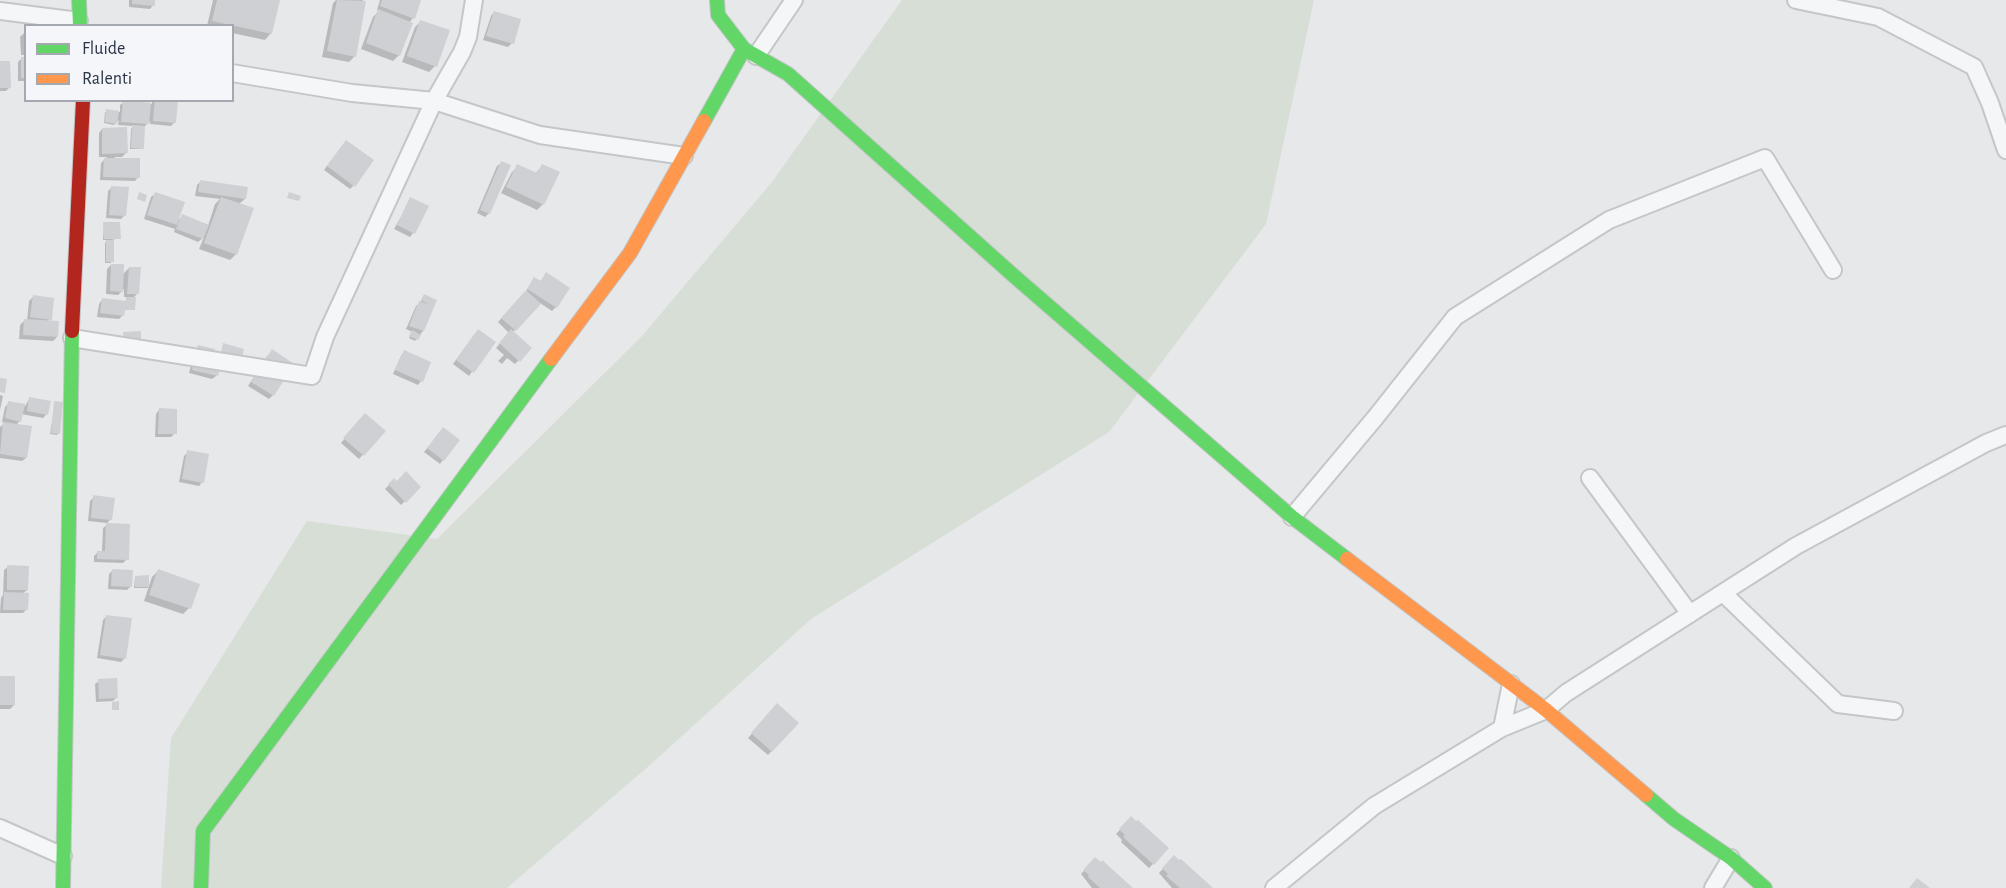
<!DOCTYPE html>
<html>
<head>
<meta charset="utf-8">
<style>
  body { margin:0 }
  #map { position:relative; width:2006px; height:888px; overflow:hidden; background:#e6e8ea; font-family:"Alegreya Sans",sans-serif }
  canvas { display:block }
  .legend { position:absolute; left:24px; top:24px; width:210px; height:78px; box-sizing:border-box; background:#f4f6f9; border:2px solid #a4a8b1; margin:0; padding:8px 10px; list-style:none; font-size:18px; color:#2b3445 }
  .legend li { display:flex; align-items:center; gap:12px; height:30px }
  .legend b { width:30px; border:2px solid #a4a8b1 }
</style>
</head>
<body>
<div id="map">
<canvas width="2006" height="888"></canvas>
<ul class="legend">
<li><b style="height:8px;background:#63d668"></b>Fluide</li>
<li><b style="height:8px;background:#ff974d"></b>Ralenti</li>
</ul>
</div>
<script>
const ctx = document.querySelector('canvas').getContext('2d');
ctx.lineJoin = 'round';
function fillPath(path, color) {
  ctx.fillStyle = color;
  ctx.fill(path, 'evenodd');
}
function stroke(path, color, width, dash) {
  ctx.strokeStyle = color;
  ctx.lineWidth = width;
  ctx.lineCap = dash ? 'butt' : 'round';
  ctx.setLineDash(dash || []);
  ctx.stroke(path);
}
fillPath(new Path2D(`
  M902 0H1314L1266 224 1109 432 811 619 651 764 507 888H161L171 738 307 521 437 539 642 336 772 182Z`), '#d6ded6');
fillPath(new Path2D(`
  M129 0H154L153 5 150 9 129 7Z
  M213 0H278L271 33 265 40 232 33V26H207Z
  M336 0H363L355 56 349 62 322 57 333 3Z
  M380 0H420L413 18 409 23 399 55 393 61 361 49 373 17 379 11 377 10Z
  M494 12 512 43 508 47 483 40 491 16Z
  M421 21 435 66 429 72 402 62 415 27Z
  M24 33H26V55H21L20 37Z
  M22 58H26V81H18V62Z
  M0 63 10 87 6 91H0Z
  M152 100H176L175 122 171 126 150 124V121L143 128 141 149H130L131 129 133 126 118 125 119 120 114 125 104 123 105 112H120V105L124 102 152 104Z
  M102 129 126 153 122 157H115V159L138 177 135 181 100 180 101 163 107 157H99V133Z
  M342 146 353 186 350 189 324 170Z
  M501 163 489 213 485 217 477 213 497 166Z
  M518 166 535 174 542 166 543 204 537 210 501 193 512 172Z
  M201 181 245 199 239 204 236 254 230 260 199 249 204 237 198 242 174 232 175 229 144 219 151 197 155 194 177 221 183 216 208 226 215 204 220 199 195 196 197 185Z
  M112 187 125 215 121 219 106 218 108 191Z
  M411 199 413 233 410 237 394 229Z
  M104 224 119 238 112 240 111 263H105V243L108 240H103Z
  M111 265 122 275 129 268 137 294 132 299 134 309 123 310V315L119 319 97 317 99 304 102 300 125 302 128 297H124V289L118 295 106 294 107 269Z
  M534 278 540 282 543 278 556 307 552 311 540 303 513 332 530 348 515 364 507 358 502 364 498 361 504 355 496 348 509 333 498 322 525 293Z
  M33 297 50 319 47 322 57 337 53 341 19 339 20 325 24 321H27L29 301Z
  M423 297 432 307 423 331 415 341 409 338 412 332 406 329 416 306 420 303Z
  M474 335 493 342 469 376 453 364Z
  M224 345 243 350 222 355 216 376 212 379 189 373 195 350 199 347 212 354 220 356Z
  M404 352 429 363 421 381 418 385 393 374 401 356Z
  M268 355 273 395 269 399 248 386Z
  M0 395 3 396 0 410Z
  M30 398 46 415 43 418 21 414 20 421 16 425 26 458 22 461 0 458V427L5 423 2 422 5 407 9 403 25 406Z
  M55 403 58 433 57 435 50 434Z
  M159 410 175 433 171 437H155L156 414Z
  M361 419 384 431 359 459 341 443Z
  M443 429V460L440 464 424 452Z
  M188 452 202 482 199 486 179 482 184 456Z
  M394 480 397 483 419 487 401 505 385 489Z
  M94 497 111 519 107 523 88 521 90 501Z
  M107 525 127 559 123 563 94 562V556L98 552H102L103 528Z
  M8 567 27 590 22 594 27 609 23 613H0L1 598 3 595 4 570Z
  M113 570 131 586 127 590 108 589 109 574Z
  M158 571 189 608 183 614 144 601 152 577Z
  M135 577H148V588H134Z
  M107 616 125 658 121 662 97 658 103 620Z
  M0 678 14 705 10 709H0Z
  M99 681 117 697 113 701 96 702 95 684Z
  M777 705 797 723 768 755 748 738Z
  M1131 818 1167 849 1149 868 1121 842 1122 840 1116 834Z
  M1174 857 1209 888H1172L1159 873Z
  M1095 859 1131 888H1092L1081 874Z`), '#0003');
fillPath(new Path2D(`
  M132 0H155V6L132 4Z
  M217 0H280L272 34 212 21Z
  M337 0 366 1 356 57 327 51Z
  M382 0H421L415 19 380 6Z
  M378 9 413 23 400 56 366 43Z
  M494 11 521 19 514 44 486 36Z
  M420 20 450 30 437 67 407 56Z
  M21 57H26V78H21Z
  M0 61H10L11 88H0Z
  M123 100 151 103 149 124 121 122Z
  M155 100H178L176 123 153 121Z
  M106 109 119 111 117 124 105 122Z
  M132 125 145 126 144 149 131 148Z
  M127 127 128 153 102 154V128Z
  M346 140 374 160 355 187 327 166Z
  M104 158H140V178L103 177Z
  M501 161 511 165 490 214 480 210Z
  M517 164 537 173 542 164 560 172 544 205 506 187Z
  M200 180 248 187 246 199 198 192Z
  M111 186 129 187 126 216 109 215Z
  M139 192 147 195 145 202 137 199Z
  M155 192 185 202 177 225 147 215Z
  M289 192 301 196 299 201 287 198Z
  M221 197 254 208 237 255 204 243Z
  M410 197 429 206 415 234 397 225Z
  M182 214 209 225 203 239 176 229Z
  M103 222H120L121 239H104Z
  M106 240H114V262H106Z
  M111 264H124L123 292 110 291Z
  M129 267H141L139 294H127Z
  M546 272 570 288 557 308 527 289 534 277 541 281Z
  M526 290 541 304 516 331 501 318Z
  M424 294 437 300 424 331 409 326 419 301 430 305 421 300Z
  M33 295 54 298 52 320 30 317Z
  M126 297H136L135 310H125L124 316 100 313 102 298 126 301Z
  M24 319 59 321 58 337 23 335Z
  M478 329 496 342 474 373 456 360Z
  M511 329 532 348 520 362 499 343Z
  M412 330 421 335 418 340 409 336Z
  M141 331V350H124L123 332Z
  M223 343 244 349 242 359 221 353Z
  M198 345 215 349 213 353 223 355 218 376 192 370Z
  M272 349 294 364 274 396 251 382Z
  M404 350 431 362 423 382 395 370Z
  M0 378 7 379 5 393 0 392Z
  M29 397 51 401 48 415 27 411Z
  M8 401 25 404 21 422 5 418Z
  M54 401 63 402 60 434 51 433Z
  M159 408 177 409V434H158Z
  M365 413 386 431 364 456 343 438Z
  M3 422 32 426 27 458 0 454Z
  M443 427 460 440 444 461 427 448Z
  M187 450 209 454 204 483 182 479Z
  M406 471 421 487 406 503 388 484 394 478 397 481Z
  M93 495 115 498 112 520 91 518Z
  M106 523 130 524 129 560 97 559V551H105Z
  M7 565 29 566 28 590H7Z
  M112 569 133 570 132 587 111 586Z
  M158 569 200 584 191 609 149 595Z
  M149 575V587H135V576Z
  M4 592 29 593 28 610H3Z
  M106 615 132 618 126 659 100 655Z
  M0 676H15V705H0Z
  M117 678 118 698 99 699 98 679Z
  M119 701V710H112V702Z
  M777 703 799 723 772 752 751 733Z
  M1131 816 1136 821 1138 820 1169 848 1154 865 1123 837 1125 835 1119 829Z
  M1174 855 1179 860 1181 859 1213 888H1180L1166 876 1168 874 1162 868Z
  M1095 857 1101 862 1102 860 1133 888H1100L1088 877 1089 875 1083 870Z
  M1917 878 1930 888H1909Z`), '#ced0d3');
const street = new Path2D(`
  M1796 0 1878 17 1974 67 1990 103 2006 150
  M0 11 79 21
  M756 56 794 0
  M232 73 352 93 434 101 540 135 684 156
  M72 338 312 376 325 337 434 101 462 52 468 37 474 0
  M1590 478 1690 614
  M1292 517 1375 418 1455 317 1609 220 1765 158 1833 270
  M1723 593 1838 704 1894 711
  M1502 728 1511 684
  M0 828 63 856
  M1274 888 1374 806 1502 728 1546 710 1566 693 1796 546 1986 443 2006 435
  M1713 888 1731 858`);
const fast = new Path2D(`
  M79 0 80 26
  M744 49 788 74 1014 276 1292 517 1347 559
  M704 121 744 49 718 15 717 0
  M1646 795 1674 819 1731 858 1765 888
  M63 888 72 331
  M201 888 203 831 551 359`);
const slow = new Path2D(`
  M551 359 630 253 704 121
  M1347 559 1546 710 1646 795`);
const jam = new Path2D(`
  M72 331 83 100`);
stroke(street, '#c4c6c8', 20);
stroke(fast, '#c4c6c8', 16);
stroke(slow, '#c4c6c8', 16);
stroke(jam, '#c4c6c8', 16);
stroke(street, '#f5f6f7', 16);
stroke(fast, '#63d668', 14);
stroke(slow, '#ff974d', 14);
stroke(jam, '#b3261e', 14);
</script>
</body>
</html>
